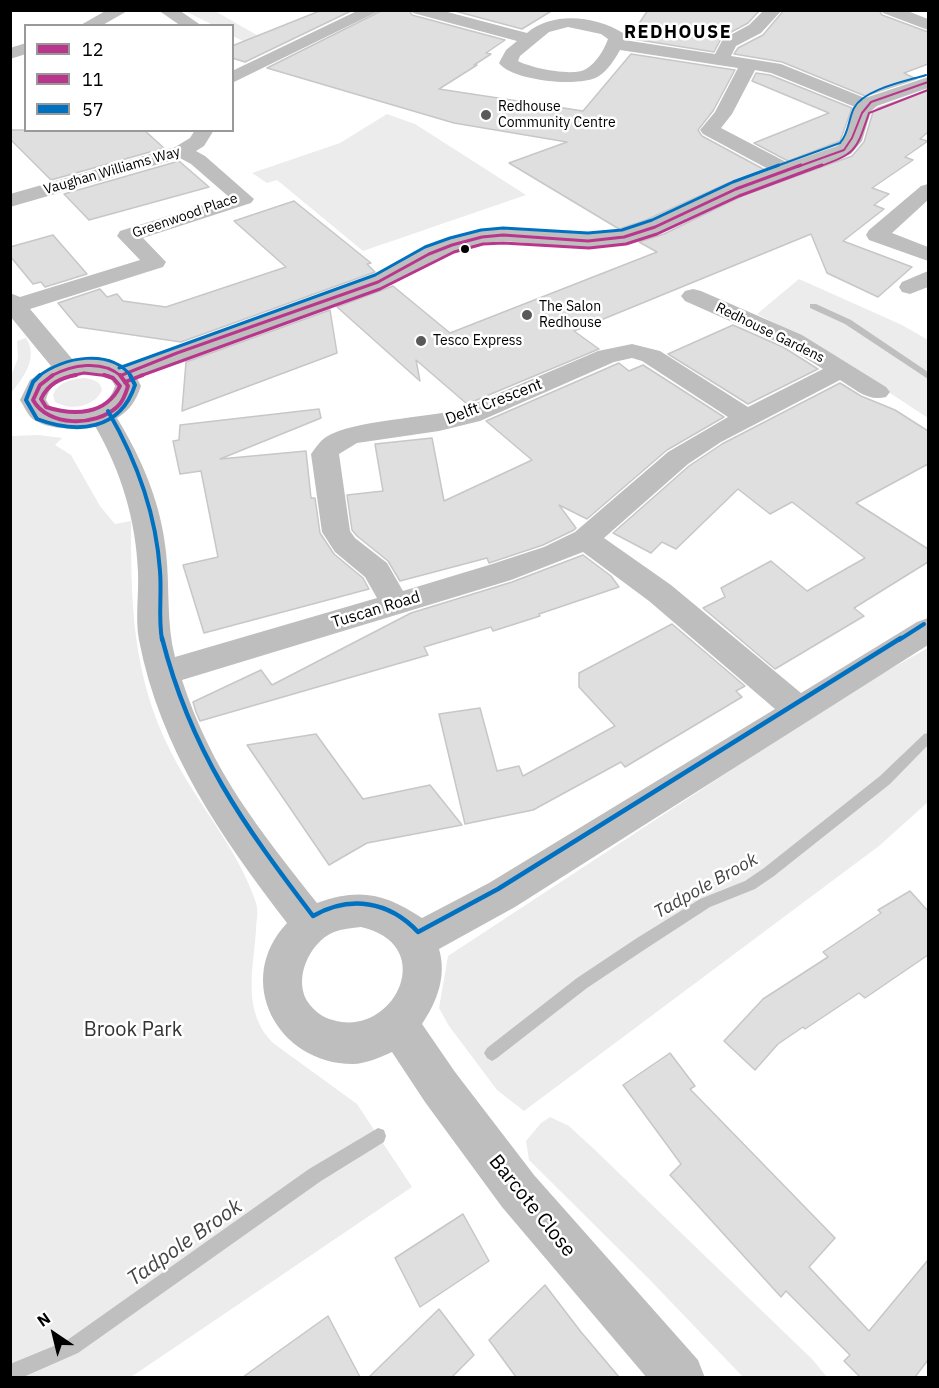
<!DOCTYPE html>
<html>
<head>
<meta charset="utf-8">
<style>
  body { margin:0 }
  #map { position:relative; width:939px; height:1388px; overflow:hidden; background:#fff; font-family:"IBM Plex Sans",sans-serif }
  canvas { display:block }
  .frame { position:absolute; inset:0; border:12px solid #000; pointer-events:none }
  .legend { position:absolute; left:24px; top:24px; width:210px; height:108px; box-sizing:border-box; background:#fff; border:2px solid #999; margin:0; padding:8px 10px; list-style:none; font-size:18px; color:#000 }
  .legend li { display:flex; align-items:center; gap:12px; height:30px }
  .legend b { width:30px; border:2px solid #999 }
  .north { position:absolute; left:24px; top:1304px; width:60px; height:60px; -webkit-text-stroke:4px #fff; paint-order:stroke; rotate:325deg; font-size:16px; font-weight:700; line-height:24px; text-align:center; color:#000 }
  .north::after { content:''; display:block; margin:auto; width:21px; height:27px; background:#000; clip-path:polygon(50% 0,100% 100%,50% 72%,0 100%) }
</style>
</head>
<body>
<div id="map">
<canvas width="939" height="1388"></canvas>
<div class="frame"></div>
<ul class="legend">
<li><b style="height:8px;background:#b9368c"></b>12</li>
<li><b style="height:8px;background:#b9368c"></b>11</li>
<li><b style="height:8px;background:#0070c0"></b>57</li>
</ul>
<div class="north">N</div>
</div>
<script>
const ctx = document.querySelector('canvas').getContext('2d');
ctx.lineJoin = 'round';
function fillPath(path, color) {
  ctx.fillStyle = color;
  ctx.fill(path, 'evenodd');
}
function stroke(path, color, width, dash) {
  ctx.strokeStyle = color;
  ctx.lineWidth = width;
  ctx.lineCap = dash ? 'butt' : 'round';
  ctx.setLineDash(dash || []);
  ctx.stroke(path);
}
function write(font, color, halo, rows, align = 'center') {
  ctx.font = font + ' "IBM Plex Sans",sans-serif';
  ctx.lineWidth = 5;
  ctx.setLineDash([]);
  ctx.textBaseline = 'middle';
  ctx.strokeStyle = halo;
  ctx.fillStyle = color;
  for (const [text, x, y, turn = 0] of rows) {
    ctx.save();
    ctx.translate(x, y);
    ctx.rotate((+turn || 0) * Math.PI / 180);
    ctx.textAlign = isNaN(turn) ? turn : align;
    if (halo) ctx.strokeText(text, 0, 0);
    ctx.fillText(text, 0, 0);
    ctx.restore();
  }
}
fillPath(new Path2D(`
  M185 11H215L274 45 262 51 233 36 232 26 213 25Z
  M387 114 415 124 526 195 363 251 277 180 267 183 252 173 340 143Z
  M799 279 902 325 928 340V418L814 343 757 314Z
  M26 338C39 358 23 378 11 393V376L18 358 17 341Z
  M84 378C92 379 101 381 102 390 95 407 70 411 55 402L53 395C58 382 71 379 84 378Z
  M39 435 62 438 55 445 71 455 100 506 115 524 131 521C131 605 132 675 171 752 197 804 238 848 256 903 259 912 256 922 256 931 253 970 242 1012 273 1043L357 1104 412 1187 131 1377H11L10 436Z
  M928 648V802L879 846 524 1111 497 1090 449 1026 439 1008 448 956 856 688Z
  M550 1117 569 1126 595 1150 812 1359 827 1377H743L649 1279 529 1160 526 1141 541 1123Z`), '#ececec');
fillPath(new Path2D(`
  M810 304H816L851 320 928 372V379L845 324 810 308Z
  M928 733V745L890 784 774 876 755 889 710 907 647 948 587 988 497 1058 492 1061 487 1058 484 1053 487 1048 577 978 637 938 700 899 745 881 764 868 880 776 924 734Z
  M378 1128 384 1130 386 1136 384 1142 321 1181 78 1353 21 1378H10V1364L66 1341 309 1169Z`), '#bfbfbf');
const building = new Path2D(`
  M322 10H353L245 62 232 58V46Z
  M383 10H409L412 15 505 40 486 53 491 54 474 65H477L439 89 583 111 631 54 735 70 713 111 698 130 702 136 765 170 728 183 646 220 619 229 509 163 567 142 454 123 267 68Z
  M451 10H553L522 29Z
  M648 10H760L748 23 722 37 714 52 633 39 630 37Z
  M784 10H879L882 15 928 32V64L904 73 916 79 865 96 782 62 734 54 738 48 763 35Z
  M756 73 770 75 852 108 840 141 788 161 754 143 829 113 752 81Z
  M928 90V132L920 139 928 141 905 157 913 160 872 188 889 194 874 205 884 209 843 241 912 267 878 297 827 273 811 234 574 331 599 349 467 404 416 360 420 381 337 307 393 286 450 333 657 252 639 242 664 234 744 195 852 156 864 142 873 112 878 108Z
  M10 130H144L164 148 51 180 10 139Z
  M179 161 209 187 89 220 64 194Z
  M294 201 371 263 367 264 375 272 181 342 78 327 58 303 100 289 107 297 117 294 123 301 166 307 286 267 234 221Z
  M53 235 87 274 45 287 41 282 33 284 10 256V247Z
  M330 310 337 353 182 411 186 362Z
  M733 325 783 347 818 369 748 404 668 354Z
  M619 363 629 371 643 365 724 417 667 450 587 519 559 505 576 528 574 530 543 545 489 563 487 558 400 581 388 561 357 536 352 530 347 495 383 491 375 444 432 438 444 501 532 460 486 421Z
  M840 383 861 396 895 410 928 431V464L856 503 928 549V562L854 608 864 616 775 669 703 608 725 597 721 588 771 561 807 591 865 558 792 502 770 514 738 489 676 549 662 542 651 553 613 533 689 466 722 444Z
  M319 409 321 418 220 459 306 451 311 498H315L320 533 334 554 363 578 369 589 204 633 183 565 218 557 201 471 180 474 173 441 179 440 180 425Z
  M583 555 611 576 619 587 539 614 540 616 493 631 491 627 424 647 428 655 200 721 196 712 193 702 261 670 272 685 411 613 512 582Z
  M672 624 745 686 736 691 742 697 625 767 621 762 533 810 465 824 439 714 480 708 497 771 519 766 523 776 615 726 579 687V673Z
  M316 734 363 799 430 785 462 825 367 843 329 865 247 745Z
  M910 891 928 911V955L865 998 859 993 805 1029 803 1027 778 1044 755 1070 724 1041 763 999 828 957 823 952 881 913 878 910Z
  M670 1053 695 1086 690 1089 835 1238 809 1267 869 1331 928 1260V1360L915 1377H860L844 1361 850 1355 786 1291 781 1297 670 1175 681 1164 623 1085Z
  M463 1214 489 1261 420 1307 395 1258Z
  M545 1285 581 1332 619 1377H516L489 1340Z
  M439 1309 474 1355 452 1377H369Z
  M328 1316 360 1377H243L279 1351Z`);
fillPath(building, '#dfdfdf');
stroke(building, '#c7c7c7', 1.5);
fillPath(new Path2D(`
  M107 10H129L101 26H79Z
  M158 10H179L202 26H181Z
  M359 10H381L232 83V71Z
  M411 10H440L527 33C553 11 595 16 623 33L624 40 715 54 723 39 749 25 764 10H782L761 33 736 46 731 56 781 64 865 98 928 77V88L877 106 871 111 862 141 851 154 743 193 663 232 624 244 588 248 503 241 483 243 460 250 437 259 386 287 137 378 141 386C136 401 130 410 117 418 142 459 161 503 166 552 170 587 166 622 175 657L377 598 365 577 335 552 322 532 311 454C316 447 320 441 326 437 353 420 427 418 462 409L598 351 632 344 660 351 748 407 823 369 784 345 685 301 681 296 685 291 693 289 701 291 802 335 886 387 890 392 886 397C868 402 855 389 840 380L721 442 688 464 604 538 671 585 801 693 917 622 928 618V645L515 907 439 949C447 976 437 1002 422 1024L455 1072 534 1175 698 1360 705 1378H647L502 1207 425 1102 392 1052C381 1057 365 1064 353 1064 277 1064 233 980 287 923 221 837 160 749 139 640 135 618 139 595 138 572 136 520 121 471 95 426 76 430 51 430 34 420 28 416 24 406 20 400L30 380 51 366 10 316V293L20 297 140 260 117 236 120 231 229 197 191 164 180 158 10 207V194L175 147 190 138 195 130H214L204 146 196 151 205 156 254 199 251 203 143 238 166 262 163 267 30 309 73 360 96 358 124 365 370 277 421 249 444 240 482 230 503 229 588 234 621 231 647 222 729 185 770 170 703 134 700 130 715 112 738 68 620 50C615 59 608 70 599 76 581 88 512 81 499 63L506 50 517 41 413 13ZM568 27 601 34 608 39C604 50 597 62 586 69 573 77 531 68 518 61L520 56 549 32ZM755 70 771 73 855 107 842 142 837 146 788 163 721 128 732 114ZM632 358 642 361 728 417 668 452 575 532 544 547 489 565 403 591 387 563 355 538 350 531 339 454 357 443 439 431 480 421 614 362ZM83 373C96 373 109 372 115 386 107 413 74 418 51 408L46 400C50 382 66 376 83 373ZM583 552 649 601 775 709 489 883 422 918C386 894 360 887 317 903 258 828 212 772 182 680L511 580ZM361 927C436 944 398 1029 342 1022 329 1020 319 1016 310 1005 291 982 309 942 334 932 342 929 352 928 361 927Z
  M881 10H905L928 19V30L883 13Z
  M26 43V54L10 59V48Z
  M928 184V200L892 233 928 247V261L869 240 866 235 869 230 921 186Z
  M928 271V287L910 294 902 292 899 287 902 282Z`), '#bebebe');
stroke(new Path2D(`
  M797 167 844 150 852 138 862 113 871 102 928 82`), '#b9368c', 2);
stroke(new Path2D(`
  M122 375 177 353 378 282 429 254 452 245 482 237 503 235 588 241 624 237 655 227 736 189 801 165
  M51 376C71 365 102 359 121 376`), '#b9368c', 3);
stroke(new Path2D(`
  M53 375 40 385 33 400C48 427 95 427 117 407 123 402 126 393 128 386L120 375`), '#b9368c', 4);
stroke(new Path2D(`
  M818 167C857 153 856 151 869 113L928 90`), '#b9368c', 2);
stroke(new Path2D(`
  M70 376 84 373 109 376
  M140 376 380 289 454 252 483 244 503 243 589 248 626 244 657 234 739 196 822 165`), '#b9368c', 3);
stroke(new Path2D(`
  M76 375C60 378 48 384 41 399L46 407C74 416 106 415 120 386L113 378 104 375
  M125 382 143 375`), '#b9368c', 4);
stroke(new Path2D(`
  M774 167 840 143C849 133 848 120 854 108 864 89 907 81 926 75`), '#0070c0', 2);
stroke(new Path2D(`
  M119 368 375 275 425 247 450 238 481 230 503 228 588 233 622 230 652 220 733 182 779 165
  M39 376C63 357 110 348 131 376`), '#0070c0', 3);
stroke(new Path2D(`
  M40 375 33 382 26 400 37 419C77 434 120 431 135 385L130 375
  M108 411C137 461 156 513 160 571 162 594 158 617 162 640
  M899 640 924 624`), '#0070c0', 4);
stroke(new Path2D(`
  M162 638C191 752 243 824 313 916 350 895 389 901 418 932L498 889 901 638`), '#0070c0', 4.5);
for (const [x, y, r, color] of [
  [486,115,6,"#595959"],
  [465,249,5,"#000"],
  [527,315,6,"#595959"],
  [421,341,6,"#595959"]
]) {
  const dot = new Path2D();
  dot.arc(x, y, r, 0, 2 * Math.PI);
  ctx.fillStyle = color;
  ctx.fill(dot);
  stroke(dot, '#fff', 2);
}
write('14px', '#000', '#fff', [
  ["Redhouse",498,107],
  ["Community Centre",498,123],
  ["The Salon",539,307],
  ["Redhouse",539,323],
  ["Tesco Express",433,341]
], 'left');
write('14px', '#000', '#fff', [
  ["Vaughan Williams Way",112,171,-16],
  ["Greenwood Place",185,216,-19],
  ["Redhouse Gardens",770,333,26]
]);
write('16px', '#000', '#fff', [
  ["Delft Crescent",494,402,-21],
  ["Tuscan Road",376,610,-17]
]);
ctx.letterSpacing = '1.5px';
write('bold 18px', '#000', '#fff', [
  ["REDHOUSE",678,33]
]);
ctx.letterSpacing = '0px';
write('italic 18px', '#444', '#fff', [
  ["Tadpole Brook",706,886,-29]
]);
write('20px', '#333', '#fff', [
  ["Brook Park",133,1030]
]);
write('20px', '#000', '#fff', [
  ["Barcote Close",532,1206,51]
]);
write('italic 21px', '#444', '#fff', [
  ["Tadpole Brook",185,1243,-35]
]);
</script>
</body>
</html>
